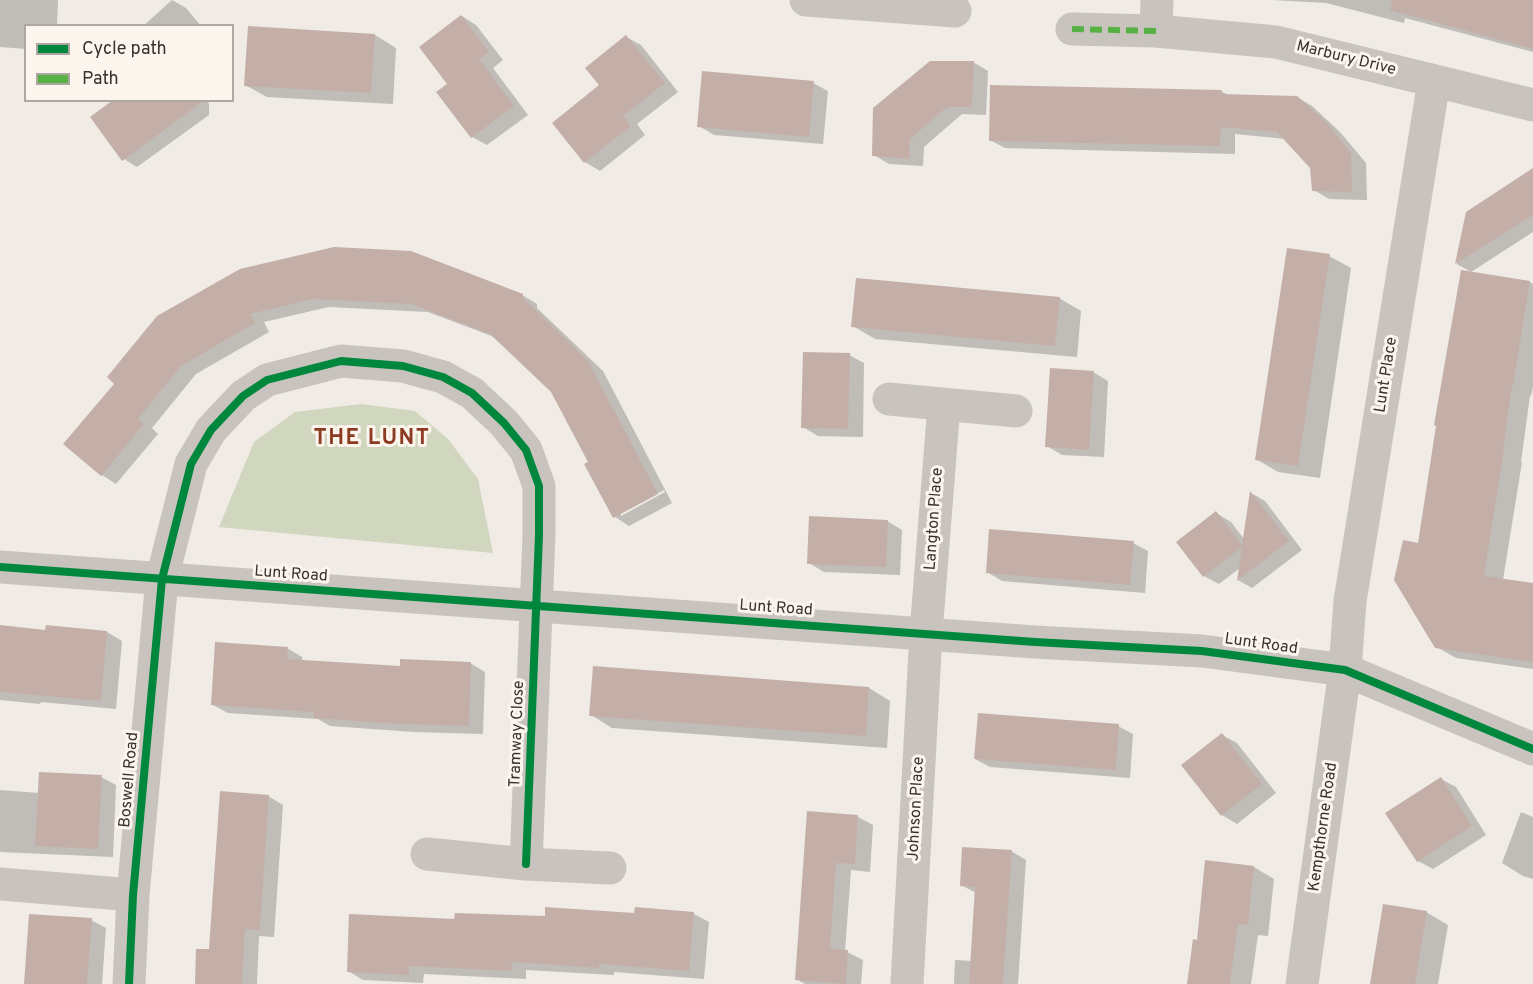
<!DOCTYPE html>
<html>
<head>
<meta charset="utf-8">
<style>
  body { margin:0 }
  #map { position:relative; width:1533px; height:984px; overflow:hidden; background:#f0ebe5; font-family:Overpass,sans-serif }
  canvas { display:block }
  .legend { position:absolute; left:24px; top:24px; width:210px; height:78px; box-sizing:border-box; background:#fbf5ee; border:2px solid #aea6a0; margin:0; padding:8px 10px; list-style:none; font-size:18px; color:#3b302b }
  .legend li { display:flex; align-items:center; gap:12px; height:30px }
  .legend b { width:30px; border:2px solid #aea6a0 }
</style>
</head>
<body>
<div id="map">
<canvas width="1533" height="984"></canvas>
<ul class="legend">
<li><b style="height:8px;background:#00873e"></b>Cycle path</li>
<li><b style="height:8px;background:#57b246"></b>Path</li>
</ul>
</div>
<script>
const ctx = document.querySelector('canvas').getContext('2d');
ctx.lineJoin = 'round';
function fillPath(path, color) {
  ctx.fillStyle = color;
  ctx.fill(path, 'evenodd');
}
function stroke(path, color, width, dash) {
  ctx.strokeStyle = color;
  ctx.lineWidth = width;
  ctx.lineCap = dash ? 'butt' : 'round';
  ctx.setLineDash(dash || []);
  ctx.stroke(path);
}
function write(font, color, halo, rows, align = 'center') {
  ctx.font = font + ' Overpass,sans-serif';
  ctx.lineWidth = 6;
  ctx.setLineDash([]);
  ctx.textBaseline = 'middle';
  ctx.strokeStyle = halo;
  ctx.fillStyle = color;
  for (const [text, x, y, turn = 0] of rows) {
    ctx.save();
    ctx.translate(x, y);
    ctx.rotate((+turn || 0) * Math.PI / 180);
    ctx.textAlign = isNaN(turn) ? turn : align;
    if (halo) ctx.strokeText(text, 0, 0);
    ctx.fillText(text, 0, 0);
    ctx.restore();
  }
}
fillPath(new Path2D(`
  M361 404 415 411 448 439 478 479 493 553 219 527 254 442 295 412Z`), '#d1d6bf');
fillPath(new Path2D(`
  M0 0H58L57 26H26V49L0 47Z
  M172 0 186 8 201 26H143Z
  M1272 0H1533V52L1405 18 1404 23 1326 3Z
  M462 16 476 25 503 60 493 68 528 115 487 145 472 137 438 92 449 84Z
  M249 28 375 35 396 48 393 104 267 97 245 85Z
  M626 37 641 45 678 92 637 124 645 135 600 171 585 162 554 123 601 85Z
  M973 62 988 71 986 115 962 114 924 147 923 166 889 164 874 155Z
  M813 83 828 91 823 144 714 135 699 126Z
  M1221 91 1228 95 1297 97 1312 106 1340 132 1366 163 1367 200 1329 199 1314 190 1311 168 1286 139 1235 134V154L1005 148 990 140Z
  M116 100H207L209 104V115L137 167 124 159Z
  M1533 175V232L1471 272 1457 264 1467 213Z
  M1329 256 1351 268 1320 478 1278 472 1256 459Z
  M240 270 522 295 537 304V308L603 371 672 503 629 526 615 517 590 463 553 391 497 338 428 312 329 307 264 322 269 332 196 374 152 428 158 434 116 484 102 475 65 444ZM664 490 665 492 621 516V513Z
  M1462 271 1530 282 1533 284V387L1531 396H1530L1521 462H1522L1503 580 1533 585V669L1456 658 1437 647 1419 545Z
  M1059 298 1081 311 1077 357 875 339 853 326Z
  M849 355 864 363 863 437 818 436 803 427Z
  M1093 372 1108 381 1104 457 1062 455 1047 446Z
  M1251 493 1265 501 1302 550 1252 588 1238 580 1240 568 1219 584 1204 576 1216 513 1231 522 1244 539Z
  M887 521 902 530 900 575 824 572 809 563Z
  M1133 543 1148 551 1145 593 1002 581 987 572Z
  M0 627 47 631V627L107 632 122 641 116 709 41 702 40 704 0 700Z
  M287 648 302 657V661L402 668 470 663 485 672 483 734 414 732 330 726 318 719 228 713 213 705Z
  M869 688 890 701 887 748 612 728 591 715Z
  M1118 726 1133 734 1130 778 990 767 975 759Z
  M1222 735 1237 743 1276 793 1237 824 1222 815 1183 765Z
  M101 777 116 785 113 857 0 852V790L39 793Z
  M1441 779 1456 787 1486 835 1433 869 1418 861Z
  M268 796 283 805 274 937 259 936 257 984H196L211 951Z
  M1521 812 1533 817V879L1523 876 1502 863Z
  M808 813 858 817 873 825 870 872 851 870 845 951 863 960 861 984H805L796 979Z
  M1011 851 1026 860 1018 984H954L955 960 972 961 976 893 961 885Z
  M1207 862 1254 867 1274 879 1268 936 1258 935 1251 984H1188L1198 942Z
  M1426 912 1448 925 1438 984H1372Z
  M636 914H694L709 922 704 979 614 972V975L526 970V979L424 974 423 983 363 980 348 971 456 921Z
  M91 920 106 928 102 984H32Z`), '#0003');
fillPath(new Path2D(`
  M1392 0H1533V49L1390 10Z
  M461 15 489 52 479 59 514 106 471 138 436 92 447 84 419 47Z
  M248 26 375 34 371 93 244 86Z
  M626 35 665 83 623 116 631 126 584 163 552 123 599 85 585 68Z
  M930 61H974L972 107H947L910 139 909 159 872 156 873 108Z
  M702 71 814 81 809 137 697 127Z
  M990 85 1222 90 1221 94 1297 96 1325 121 1351 153 1352 192 1312 191 1310 168 1277 132 1221 127 1220 146 989 141Z
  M113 100H205L122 161 90 117Z
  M1533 168V215L1455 264 1466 212Z
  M334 247 411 251 523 294V298L588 361 658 494 613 518 584 464 588 462 551 392 490 334 411 304 313 299 250 314 255 323 181 366 138 419 144 424 101 476 63 444 114 384 107 377 157 316 240 269Z
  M1287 248 1330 254 1298 466 1255 460Z
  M1461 270 1530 281 1513 386H1512L1503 450H1504L1484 576 1533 583V662L1435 648 1394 580 1403 540 1418 543 1436 426 1434 425Z
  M856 278 1060 297 1055 346 851 327Z
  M803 352 850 353 848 429 801 428Z
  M1050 368 1094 371 1089 450 1045 447Z
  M1250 491 1289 541 1237 581 1242 547 1203 577 1176 542 1216 511 1242 545Z
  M809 516 888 520 886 567 807 564Z
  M989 529 1134 541 1130 585 986 573Z
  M0 625 45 630 46 625 107 631 101 701 0 692Z
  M215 642 288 647 287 659 400 666V659L471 662 469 726 398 724 314 718V712L211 705Z
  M593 666 869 687 866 736 589 716Z
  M978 713 1119 724 1116 770 974 759Z
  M1222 733 1262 784 1221 816 1181 765Z
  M39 772 102 775 98 849 35 846Z
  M1441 777 1472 826 1417 862 1385 813Z
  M220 791 269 795 260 930 245 929 242 984H195L196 949H209Z
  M807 811 858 815 855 864 836 863 830 949 848 950 846 984 795 980Z
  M962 847 1012 850 1003 984H969L975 887 960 886Z
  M1205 860 1254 866 1248 925 1238 924 1230 984H1187L1193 939 1197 940Z
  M1383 904 1427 911 1415 984H1370Z
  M545 907 634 913 635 907 694 912 689 971 599 964V968L512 962 511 971 409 966V975L347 972 349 914 454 919 455 913 545 916Z
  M29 914 92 918 87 984H24Z`), '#c3afa7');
stroke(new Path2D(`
  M806 0 955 11
  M1157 0 1156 31 1276 42 1533 105
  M1072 29 1156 31
  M889 399 1016 411
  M0 567 1035 642 1202 651 1345 670 1533 749
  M427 854 526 864 610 868
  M0 884 133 895
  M129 984 133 895 162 579 191 464 211 430 243 396 267 380 341 361 403 366 443 377 472 393 504 423 526 450 539 486V535L526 864
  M907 984 926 633 944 405
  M1302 984 1345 670 1350 601 1434 81`), '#c9c3be', 33);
stroke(new Path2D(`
  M1072 29 1156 31`), '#57b246', 6, [12, 6]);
stroke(new Path2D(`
  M0 567 1035 642 1202 651 1345 670 1533 749
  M129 984 133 895 162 579 191 464 211 430 243 396 267 380 341 361 403 366 443 377 472 393 504 423 526 450 539 486V535L526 864`), '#00873e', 8);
write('16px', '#3b302b', '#fbf5ee', [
  ["Marbury Drive",1346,59,14],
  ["Lunt Place",1387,375,-81],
  ["Langton Place",935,519,-86],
  ["Lunt Road",291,575,4],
  ["Lunt Road",776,609,4],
  ["Lunt Road",1261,645,8],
  ["Tramway Close",518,734,-88],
  ["Boswell Road",130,780,-85],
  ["Johnson Place",917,809,-87],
  ["Kempthorne Road",1324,827,-82]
]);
ctx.letterSpacing = '1.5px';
write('bold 22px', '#8c3b22', '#fbf5ee', [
  ["THE LUNT",372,440]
]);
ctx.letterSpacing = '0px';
</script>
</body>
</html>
